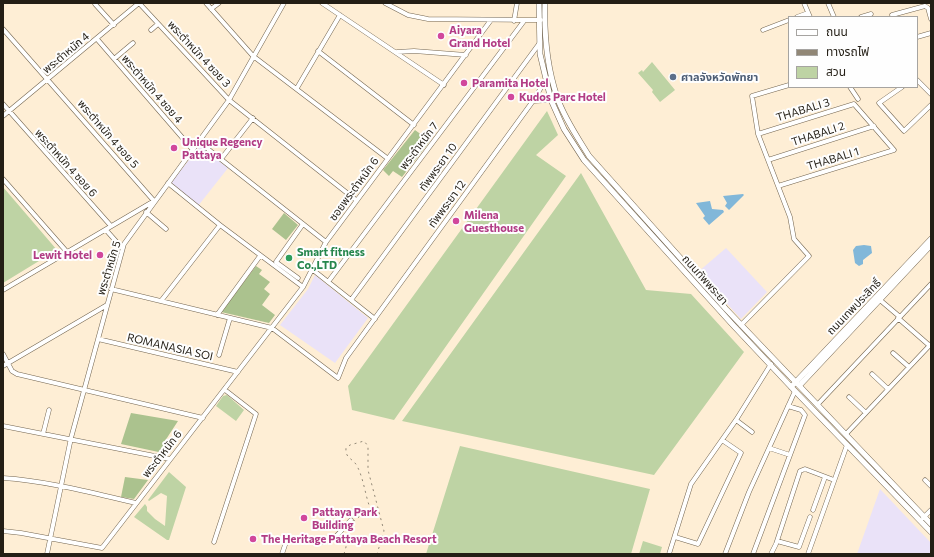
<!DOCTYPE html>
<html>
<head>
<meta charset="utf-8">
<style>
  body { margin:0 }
  #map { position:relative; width:934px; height:557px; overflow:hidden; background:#feeed5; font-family:Commissioner,"Noto Sans Thai",sans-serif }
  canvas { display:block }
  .frame { position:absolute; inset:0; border:4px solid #231e15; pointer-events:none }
  .legend { position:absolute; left:788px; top:16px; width:130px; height:72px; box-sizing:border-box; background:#fefefe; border:1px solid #a6a4a1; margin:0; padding:5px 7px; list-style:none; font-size:12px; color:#231e15 }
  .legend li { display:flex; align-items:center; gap:8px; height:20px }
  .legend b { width:20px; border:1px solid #a6a4a1 }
</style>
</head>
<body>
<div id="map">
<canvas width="934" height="557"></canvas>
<div class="frame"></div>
<ul class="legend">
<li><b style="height:5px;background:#fff"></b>ถนน</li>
<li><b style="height:5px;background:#918776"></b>ทางรถไฟ</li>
<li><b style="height:11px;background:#bed3a4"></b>สวน</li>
</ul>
</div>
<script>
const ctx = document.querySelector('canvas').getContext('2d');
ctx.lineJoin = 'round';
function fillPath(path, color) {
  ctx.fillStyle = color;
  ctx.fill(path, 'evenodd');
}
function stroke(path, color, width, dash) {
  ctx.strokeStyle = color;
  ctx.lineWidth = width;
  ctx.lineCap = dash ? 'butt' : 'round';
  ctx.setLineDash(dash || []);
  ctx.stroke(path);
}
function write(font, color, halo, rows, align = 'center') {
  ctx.font = font + ' Commissioner,"Noto Sans Thai",sans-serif';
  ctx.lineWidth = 4;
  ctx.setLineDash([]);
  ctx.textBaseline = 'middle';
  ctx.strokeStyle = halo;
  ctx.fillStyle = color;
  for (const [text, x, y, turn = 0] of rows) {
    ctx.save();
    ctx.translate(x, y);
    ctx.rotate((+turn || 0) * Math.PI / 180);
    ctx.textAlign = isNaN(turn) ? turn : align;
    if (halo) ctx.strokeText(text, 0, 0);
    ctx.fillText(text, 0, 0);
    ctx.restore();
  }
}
fillPath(new Path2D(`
  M200 146 228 168 198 206 170 184Z
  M726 248 767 292 741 319 698 272Z
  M315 275 368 318 335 363 280 325 308 289Z
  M880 489 931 543V554H857Z`), '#eae2f8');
fillPath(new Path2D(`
  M652 62 675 90 660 102 652 92 653 90 638 73 642 70 643 72Z
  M547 111 558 135 536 155 566 176 394 420 352 410 348 386Z
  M581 173 646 290 691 294 744 352 654 475 402 421Z
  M3 187 57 250 3 283Z
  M227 395 244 410 236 421 216 406 223 396Z
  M460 446 650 489 631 554H426Z
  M169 472 186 487 169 540H167L134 517 145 504 147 507V511L155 519 165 526 167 496 161 493 149 501 148 500Z
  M643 541 662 547 660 554H639Z`), '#bed3a4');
fillPath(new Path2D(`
  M415 130 430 141 402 177 393 171 389 176 383 170Z
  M284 213 298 225 286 240 272 229Z
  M256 266 262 270 259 274 270 282 264 289 270 294 262 305 275 315 269 323 221 312Z
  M131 413 178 421 163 444 172 449 168 454 121 444Z
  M125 477 148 480 134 499 121 497Z`), '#abc28e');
fillPath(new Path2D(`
  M743 194 744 195 729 210 725 206 727 203 723 196Z
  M710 201 712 209 723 210 724 212 709 225 703 218 705 216 696 203Z
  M864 245 871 246 872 253 863 260V264L859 266 855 263 853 250 856 246Z`), '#81b7d9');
const minor = new Path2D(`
  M206 3 253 56 387 158
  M322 3 444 85
  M385 3 408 15 428 19 541 20
  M804 3 810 17
  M828 3 834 17
  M95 4 114 25
  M211 9 219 3
  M797 17 808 13
  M861 17 871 14
  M893 17 892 15 925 6 928 8 931 19
  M514 21 517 3
  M3 29 154 201 3 290
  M151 30 158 24
  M763 30 789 20
  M917 37 931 33
  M97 39 193 150
  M318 51 414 125
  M397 52 414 51 466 55
  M114 59 133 43
  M917 80 931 94
  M850 87 858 99
  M902 87 879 103 904 131 931 105
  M297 88 340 15
  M533 101 551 100
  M3 104 111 226
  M3 116 139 3 229 100 356 200
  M758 134 854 104 894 150 778 186
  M199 142 326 242
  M221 159 253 118
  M768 160 874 126
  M3 179 67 252
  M168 183 220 225 303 287
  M146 212 166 229
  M106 230 122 248
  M313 270 375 319
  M298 278 276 262 303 224
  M328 282 524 21
  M111 289 272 328 338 378 346 358 533 101 545 81
  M351 300 539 44
  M880 300 900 317
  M161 301 220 225
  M217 315 260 256
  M898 318 930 346
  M741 325 809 256 794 239 790 217 758 134 752 96 789 85
  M98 339 238 372
  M893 353 909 367
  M3 354 12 371 17 374 203 418
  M219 355 230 318
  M3 366 107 305
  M872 374 888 389
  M849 397 866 413
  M818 404 931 284
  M736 420 752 432
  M3 426 170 459
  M43 434 49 410
  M846 434 931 344
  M769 448 790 455
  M3 478C48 481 92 493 136 503
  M925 480 931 486
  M813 510 825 477
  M923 518 931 510
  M3 531 21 533 102 548 303 287 326 242 491 20
  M675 537 698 544 741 453 722 440
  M777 541 799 547 810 517
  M214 542 256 414 225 390
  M47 554 71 438 124 244 229 100 284 3
  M282 554 286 542C301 534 319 549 334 538 340 533 346 525 351 520
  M669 554 691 484 736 420 771 364
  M725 554 749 492 795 391 794 390
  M753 554 805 415 801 410 788 406
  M771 554 776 544 800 471 805 469 834 480
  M808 554 847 445`);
const major = new Path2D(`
  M539 3 540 54 551 100 564 129 584 160 732 324 794 390
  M545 3C544 35 547 67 557 97 564 118 578 138 589 156L726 309 931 524
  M800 385 931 245
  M791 387 931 239
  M795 391 931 532`);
stroke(minor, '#746651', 5);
stroke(major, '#746651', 6);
stroke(minor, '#fff', 4);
stroke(major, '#fff', 5);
stroke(new Path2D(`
  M344 554 346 547V528L367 510 369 505C365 493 363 477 357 466 353 458 345 459 346 448L350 445 364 441 368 446V470L384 531 377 554`), '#918776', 1, [2, 4]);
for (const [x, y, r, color] of [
  [441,36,4,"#d1479c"],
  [673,77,4,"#5c6f8a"],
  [464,83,4,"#d1479c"],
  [511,97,4,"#d1479c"],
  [174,148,4,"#d1479c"],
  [456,221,4,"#d1479c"],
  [100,255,4,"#d1479c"],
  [289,258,4,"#2e9e5b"],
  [304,518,4,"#d1479c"],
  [253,539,4,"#d1479c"]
]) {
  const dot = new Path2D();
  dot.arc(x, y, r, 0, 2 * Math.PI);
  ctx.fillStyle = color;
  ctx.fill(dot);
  stroke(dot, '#fefefe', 1.5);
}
write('bold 11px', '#b23c85', '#fefefe', [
  ["Aiyara",449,30],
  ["Grand Hotel",449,43],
  ["Paramita Hotel",472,83],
  ["Kudos Parc Hotel",519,97],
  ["Unique Regency",182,142],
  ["Pattaya",182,155],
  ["Milena",464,215],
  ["Guesthouse",464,228],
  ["Lewit Hotel",92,255,"right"],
  ["Pattaya Park",312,512],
  ["Building",312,525],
  ["The Heritage Pattaya Beach Resort",261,539]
], 'left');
write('11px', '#231e15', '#fefefe', [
  ["พระตำหนัก 4",66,53,-40],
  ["พระตำหนัก 4 ซอย 3",199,54,47],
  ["พระตำหนัก 4 ซอย 4",152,89,49],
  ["THABALI 3",803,110,-17],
  ["พระตำหนัก 4 ซอย 5",108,134,49],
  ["THABALI 2",818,134,-18],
  ["พระตำหนัก 7",419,146,-53],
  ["THABALI 1",833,159,-17],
  ["พระตำหนัก 4 ซอย 6",66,163,48],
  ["ทัพพระยา 10",438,167,-54],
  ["ซอยพระตำหนัก 6",354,189,-54],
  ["ทัพพระยา 12",447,204,-54],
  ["พระตำหนัก 5",109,268,-73],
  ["ถนนทัพพระยา",705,280,48],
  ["ถนนเทพประสิทธิ์",854,307,-46],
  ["ROMANASIA SOI",170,347,13],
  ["พระตำหนัก 6",162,454,-52]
]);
write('bold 11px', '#4e5e75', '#fefefe', [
  ["ศาลจังหวัดพัทยา",681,77]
], 'left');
write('bold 11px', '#27864d', '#fefefe', [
  ["Smart fitness",297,252],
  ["Co.,LTD",297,265]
], 'left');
</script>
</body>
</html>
